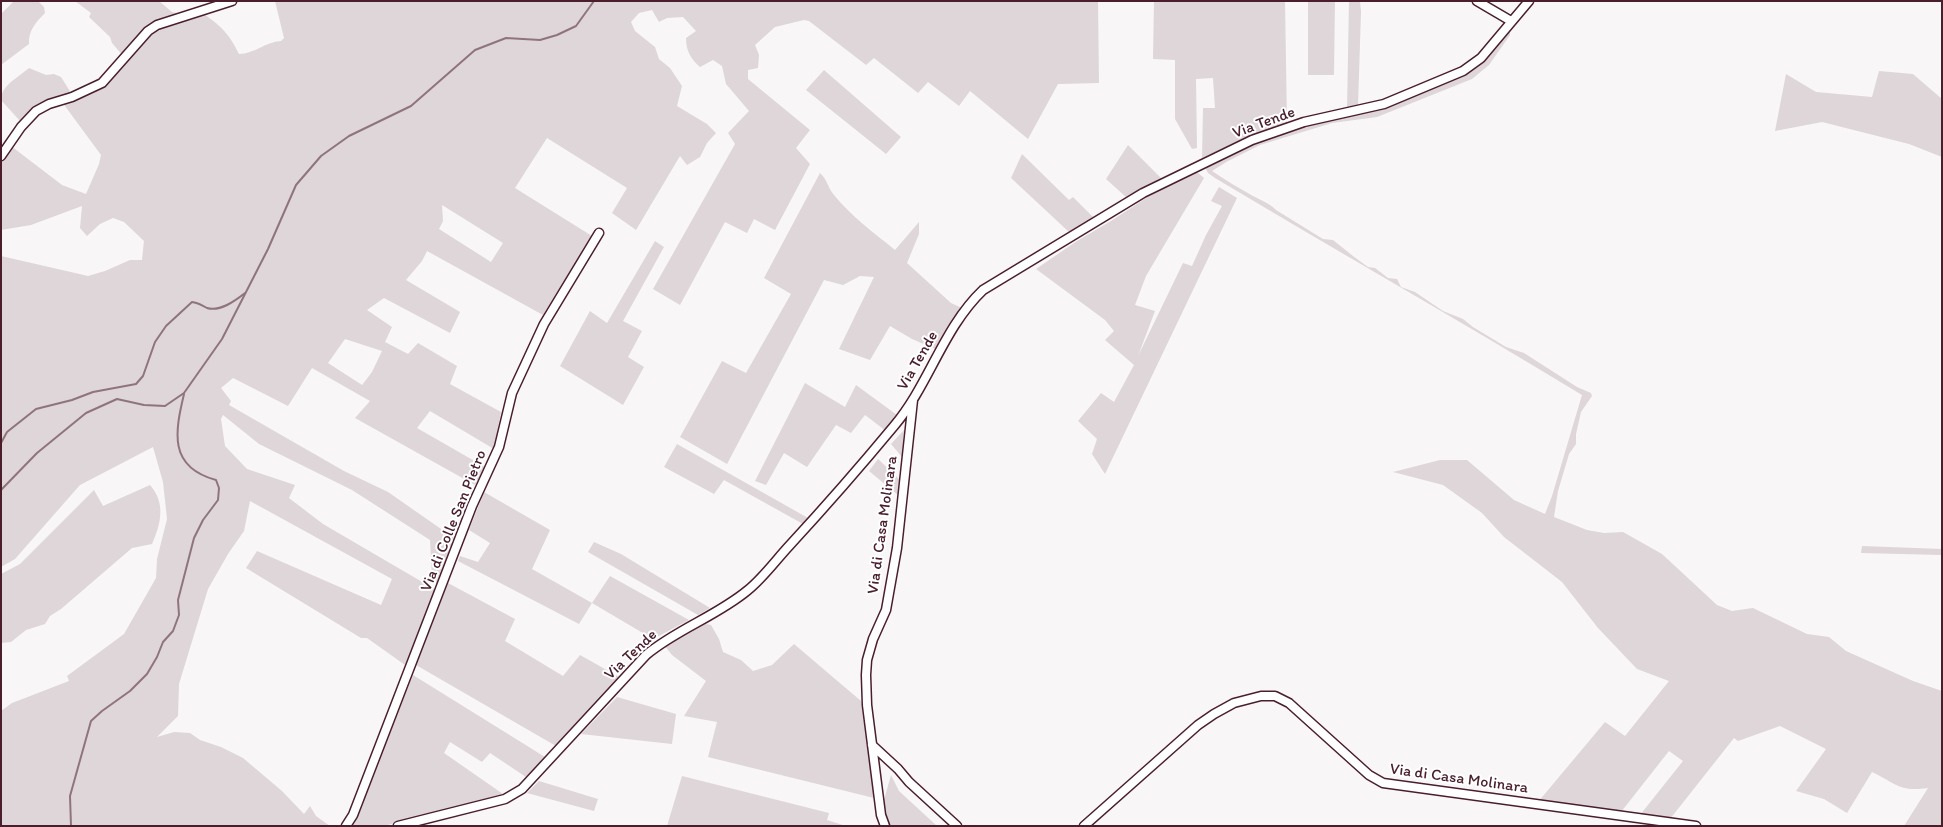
<!DOCTYPE html>
<html>
<head>
<meta charset="utf-8">
<style>
  body { margin:0 }
  #map { position:relative; width:1943px; height:827px; overflow:hidden; background:#f8f6f7; font-family:Itim,sans-serif }
  canvas { display:block }
  .frame { position:absolute; inset:0; border:2px solid #4a1f2b; pointer-events:none }
</style>
</head>
<body>
<div id="map">
<canvas width="1943" height="827"></canvas>
<div class="frame"></div>
</div>
<script>
const ctx = document.querySelector('canvas').getContext('2d');
ctx.lineJoin = 'round';
function fillPath(path, color) {
  ctx.fillStyle = color;
  ctx.fill(path, 'evenodd');
}
function stroke(path, color, width, dash) {
  ctx.strokeStyle = color;
  ctx.lineWidth = width;
  ctx.lineCap = dash ? 'butt' : 'round';
  ctx.setLineDash(dash || []);
  ctx.stroke(path);
}
function write(font, color, halo, rows, align = 'center') {
  ctx.font = font + ' Itim,sans-serif';
  ctx.lineWidth = 4;
  ctx.setLineDash([]);
  ctx.textBaseline = 'middle';
  ctx.strokeStyle = halo;
  ctx.fillStyle = color;
  for (const [text, x, y, turn = 0] of rows) {
    ctx.save();
    ctx.translate(x, y);
    ctx.rotate((+turn || 0) * Math.PI / 180);
    ctx.textAlign = isNaN(turn) ? turn : align;
    if (halo) ctx.strokeText(text, 0, 0);
    ctx.fillText(text, 0, 0);
    ctx.restore();
  }
}
fillPath(new Path2D(`
  M14 1H38L44 7 45 13C36 22 28 31 29 44L1 65V14Z
  M75 1H159L172 12 187 16 201 12C220 25 229 33 239 54 254 54 265 42 281 41L284 38 275 1H1098L1099 83 1058 84 1028 139 970 91 959 106 928 82 918 93 874 58 866 65 809 21 804 20 775 27 755 45 759 55 758 68 748 70V79L810 130 796 148 810 164 775 230 754 219 747 233 725 222 680 305 653 289 735 144 728 133 749 111 726 84 722 66 713 60 700 67C691 59 686 51 686 38L696 31 683 17 667 18 659 22 652 10 639 13 631 22 635 31 655 47 659 59 670 68 682 86 677 106 707 124 716 133 707 143 700 157 687 165 680 156 636 230 612 213 627 188 547 138 515 188 592 236 543 315 427 251 422 261 406 280 460 312 450 333 384 298 367 310 392 327 385 342 408 354 418 343 457 366 450 384 501 412 494 449 430 411 417 428 485 467 475 485 355 418 370 401 312 368 288 406 233 378 221 388 231 401 229 405 344 471 388 492 454 538 437 585 432 577 430 540 352 490 259 444 223 415 221 419 225 446 247 469 295 485 289 498 323 524 436 590 405 665 367 638H361L246 568 257 551 381 605 392 579 250 501 244 531 228 554 208 589 179 684 178 716 157 737 174 732 190 733 200 740 221 747 243 758 282 791 304 814 310 806 316 816 330 826H1V711L12 703 69 681 67 676 124 634 156 578 157 559 167 519 163 482 153 447 80 485 15 559 1 567V256L88 276 105 271 130 260H142L144 241 124 222 113 218 100 224 87 236 80 228 82 206 31 225 1 230V163L11 146 62 185 86 194 99 164 101 155 62 102C79 98 95 94 108 83L107 78 124 57 112 43 110 37 89 17 91 13ZM442 205 503 243 491 262 439 229 443 221ZM345 339 382 351 372 372 362 385 328 363Z
  M1154 1H1285L1287 123 1240 140 1202 158 1203 108H1215L1213 78 1196 79 1197 148 1192 149 1175 119V60L1153 59Z
  M1308 1H1335L1334 75H1308Z
  M1349 1H1360L1361 12 1358 106 1347 110Z
  M1508 31 1510 32V35L1489 65 1472 79 1377 117 1332 123 1260 145 1228 161 1212 171C1225 180 1239 188 1253 196 1262 201 1269 203 1276 210L1323 239 1333 240 1353 256 1368 267 1375 268 1388 278 1397 279 1401 287 1415 292 1443 311 1463 319 1473 327 1506 347 1524 353 1577 387 1591 393 1592 396 1581 412 1576 434V444L1569 454 1558 491 1554 517 1587 530 1604 533 1623 532 1662 554 1717 605 1732 611 1753 608 1807 634 1829 637 1846 651 1913 681 1942 691V826H1904L1928 788C1899 792 1897 784 1872 772L1847 813 1824 799 1796 791 1826 749 1780 726 1738 741 1734 738 1670 819 1640 815 1683 761 1669 751 1621 812 1538 802 1605 722 1625 736 1669 681 1637 669 1598 628 1562 582 1504 537 1482 513 1443 485 1393 472 1440 460H1467L1514 500 1545 514 1552 496 1582 395C1462 322 1337 251 1215 178L1208 173 1205 167 1258 141 1313 123 1378 109 1465 75 1478 67Z
  M29 68 46 75 54 74 61 77 71 93C51 98 36 107 20 121L1 100C1 85 19 77 29 68Z
  M824 70 901 137 886 154 806 90Z
  M1879 71 1913 74 1942 99V157L1909 144 1822 122 1775 131 1786 74 1816 92 1872 97Z
  M1128 145 1162 179 1126 197 1106 179Z
  M1022 154 1069 200 1073 197 1094 218 1069 232 1011 178Z
  M1197 172 1204 178 1146 276 1135 305 1155 311 1138 356 1183 263 1192 266 1206 235 1222 206 1211 201 1219 187 1237 198 1105 474 1092 454 1097 439 1078 421 1101 393 1114 402 1134 365 1105 340 1114 331 1105 320 1036 269 1077 241 1111 221 1154 193Z
  M820 173C827 179 828 188 834 195 851 216 874 233 895 250L919 222V234L907 263 951 303 962 308 940 351 912 339 890 326 870 360 839 349 874 277 860 276 843 285 824 280 727 464 680 437 722 361 746 373 791 294 764 278Z
  M655 241 664 247 623 321 642 331 628 357 644 367 623 405 560 366 590 311 607 323Z
  M805 383 845 407 856 385 897 415 886 431 865 415 851 433 836 425 807 467 784 453 766 485 755 481Z
  M904 430 902 457 891 444Z
  M677 444 808 518 803 524 724 480 714 494 664 467Z
  M878 459 899 479 898 495 869 471Z
  M150 485C166 503 161 524 152 544L132 548 61 609 50 616 45 624 26 630 11 642 1 643V574L20 564 94 490 103 506Z
  M484 492 550 530 532 569 592 603 610 576 689 620 653 639 592 603 579 624 458 561 460 556 478 562 490 543 469 530Z
  M594 542 621 554 710 608 698 615 588 552Z
  M1862 546 1942 549V555L1861 553Z
  M448 583 515 619 505 641 563 676 580 655 621 678 556 746 416 665Z
  M706 624 711 625 719 639 723 652 741 660 753 671 772 665 794 644 861 701 874 798 708 757 717 722 684 716 706 681 672 655 664 645 679 635Z
  M413 675 545 757 526 777 490 753 482 762 450 742 444 753 503 794 384 826H353Z
  M617 697 676 714 672 744 581 734Z
  M891 775 899 791 937 826H887L882 807Z
  M682 776 829 813 827 820 846 826H667Z
  M539 781 598 799 594 811 527 793Z`), '#ded6d9');
stroke(new Path2D(`
  M1 443 7 432 36 409 72 400 93 392 136 384 143 376 155 342 166 326 192 302C198 303 202 305 207 308 220 312 235 301 245 293
  M1 490 37 453 86 413 117 399 144 405 165 406 184 393 222 339 268 249 296 185 321 156 349 136 411 106 475 50 506 38 540 40 557 35 576 26 594 1
  M71 826 70 796 91 721 102 711 130 691 147 674 157 657 163 642 173 631 179 615 178 600 194 538 203 520 218 500 219 488 216 480C168 467 175 432 184 394`), '#8f747b', 2);
const minor = new Path2D(`
  M1477 1 1511 21
  M1 156 21 127 36 111 49 104 72 97 102 83 148 31 157 25 232 1
  M872 745 898 769 909 782 957 826
  M346 826 353 815 472 506 499 447 512 393 544 324 599 233
  M398 826 505 799 522 789 646 655C677 629 717 616 748 590 763 578 776 560 789 546 825 507 860 467 894 426 929 385 943 328 983 290L1143 193 1252 140 1304 122 1384 104 1463 71 1481 58 1529 1
  M885 826 881 815 867 705 866 675 867 660 873 639 886 610 897 548 913 400
  M1084 826 1198 725 1214 714 1234 703 1261 696H1275L1289 703 1369 775 1383 783 1696 826`);
stroke(minor, '#4a1f2b', 11);
stroke(minor, '#fff', 8);
write('16px', '#4a1f2b', '#fff', [
  ["Via Tende",1264,123,-20],
  ["Via Tende",918,361,-60],
  ["Via di Colle San Pietro",454,521,-68],
  ["Via di Casa Molinara",883,525,-82],
  ["Via Tende",631,655,-43],
  ["Via di Casa Molinara",1459,779,8]
]);
</script>
</body>
</html>
